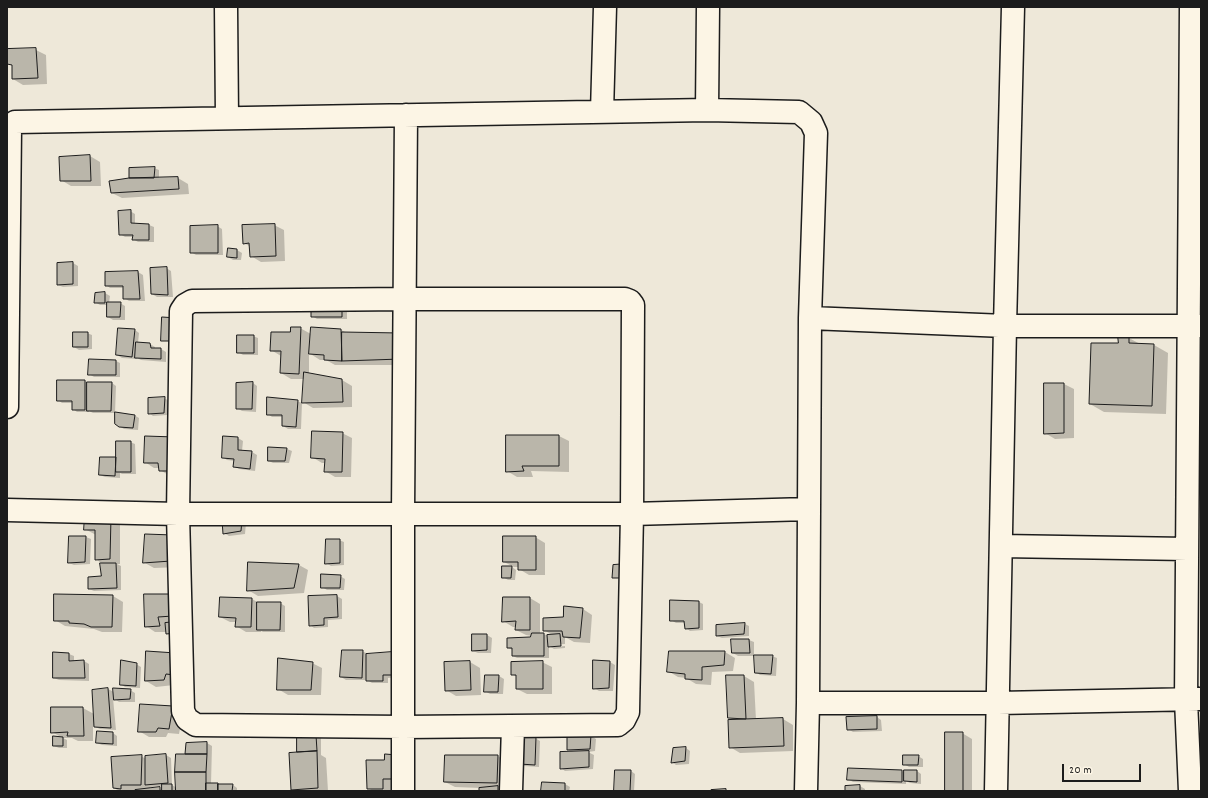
<!DOCTYPE html>
<html>
<head>
<meta charset="utf-8">
<style>
  body { margin:0 }
  #map { position:relative; width:1208px; height:798px; overflow:hidden; background:#eee8d9; font-family:Dekko,sans-serif }
  canvas { display:block }
  .frame { position:absolute; inset:0; border:8px solid #1c1c1c; pointer-events:none }
  .scale { position:absolute; left:1062px; top:764px; width:79px; height:18px; box-sizing:border-box; border:2px solid #1c1c1c; border-top:0; padding-left:5px; font-size:12px; line-height:14px; white-space:nowrap; color:#1c1c1c; -webkit-text-stroke:3px #fcf5e5; paint-order:stroke }
</style>
</head>
<body>
<div id="map">
<canvas width="1208" height="798"></canvas>
<div class="frame"></div>
<div class="scale">20 m</div>
</div>
<script>
const ctx = document.querySelector('canvas').getContext('2d');
ctx.lineJoin = 'round';
function fillPath(path, color) {
  ctx.fillStyle = color;
  ctx.fill(path, 'evenodd');
}
function stroke(path, color, width, dash) {
  ctx.strokeStyle = color;
  ctx.lineWidth = width;
  ctx.lineCap = dash ? 'butt' : 'round';
  ctx.setLineDash(dash || []);
  ctx.stroke(path);
}
fillPath(new Path2D(`
  M36 50 46 55 47 84 23 85 13 79V66L8 63Z
  M90 156 100 162 101 186H71L61 180Z
  M154 168 159 170V179L178 178 188 184 189 194 122 198 112 193 130 179Z
  M130 211 135 214V224L149 225 154 227V242H138L133 239 134 237H125L120 234Z
  M274 225 284 230 285 261 261 262 251 256V247L244 243Z
  M217 226 222 229 223 255H196L191 252Z
  M237 250 242 253 241 260H233L228 257Z
  M73 263 78 266V286L63 287 58 285Z
  M166 268 171 271 173 297H157L152 294Z
  M138 272 143 275 145 301H129L124 298V288H110L106 285V273Z
  M105 293 110 296 109 303H120L125 306V320H113L108 317V305H100L95 302Z
  M347 307V319H317L312 316Z
  M300 328 311 334 341 330 411 365H335L326 360H320L309 353V374L342 380 352 386V407L313 408 303 402 304 379H291L281 373V356L271 350 291 333Z
  M135 330 139 333 138 343 150 344 155 347V349H161L166 352V362L141 360 137 358V359L122 358 117 355Z
  M87 333 92 335V349L79 350 74 347Z
  M253 336 258 338V355H243L238 352Z
  M1129 338 1140 344 1154 345 1168 353 1166 414 1104 412 1090 404 1119 344Z
  M116 361 120 363V377H94L89 374Z
  M85 381 88 383H112L116 386 115 413H93L89 411V412H77L73 409V403H62L58 400Z
  M253 383 257 386 256 412 242 411 237 408Z
  M1064 384 1074 389V438L1055 439 1045 433Z
  M164 398 169 401 172 428 167 426V415L153 416 149 413Z
  M297 401 302 403 301 429H288L283 426V417H272L268 414Z
  M134 415 139 418 138 430 124 429 119 426Z
  M342 433 352 438 351 477H335L325 471 326 463H322L312 457Z
  M507 436H559L569 441V472L531 471 533 477H517L507 471Z
  M175 438 170 476 160 470V468H154L145 462Z
  M238 438 243 441 242 451 252 452 257 455 255 471 239 469 234 466 235 461 227 460 223 457Z
  M130 442 135 444 136 474H122L120 473V478L105 477 100 475 101 458H117Z
  M269 448 287 449 292 451 289 463H273L269 461Z
  M110 518 120 524V564H117L121 566V590L94 591 89 589 102 577 101 563 96 559V535L85 529Z
  M223 521 246 523 245 534 229 536 224 533Z
  M173 536 181 567 154 568 145 563Z
  M70 537H86L91 539 90 564 74 565 69 563Z
  M535 537 545 543V575H529L519 569V567H514L504 562Z
  M339 540 344 542V565L331 566 326 563Z
  M299 565 308 570 304 593 258 596 248 590Z
  M503 567H513H512L516 570 515 580H508L503 577Z
  M340 576 345 579 344 590H327L322 587Z
  M55 595 113 596 123 602 122 632H102L94 629 65 626 55 620Z
  M171 595V636L167 633V632H155L146 626Z
  M337 596 342 599V619L328 620V627L314 628 310 625Z
  M530 598 540 604V634L554 636 544 630 564 618 583 609 592 615 590 643 574 642 565 637V644L552 645V647L565 646V648L554 649 549 646V658H517L513 656V650L508 648 531 638 532 636 526 635 516 630 517 627H513L503 621Z
  M252 599 259 603H280L285 606V632H263L261 631V632H246L236 626 237 622H230L220 617Z
  M699 602 703 604V630L690 631 686 628 685 623H676L671 620Z
  M745 624 749 626V636L722 638 717 636Z
  M487 635 492 638 491 653H478L473 651Z
  M732 640H749L754 642V656H772L777 658 776 676 760 675 756 672 755 656H738L733 653Z
  M362 651 368 654 398 677 388 678V683H372L367 680H346L341 677Z
  M670 652H725L735 658 733 671 712 672 711 685 696 684 686 678 678 677 668 671Z
  M54 653 69 654 74 656V661H84L89 664V681L59 680 54 678Z
  M176 654 174 685 156 687 146 681Z
  M470 662 480 668 481 695 456 696 446 690Z
  M542 662 552 667V694H527L517 689V677L512 674Z
  M610 662 615 665 613 691H599L594 688Z
  M312 663 322 668 321 695H288L278 689Z
  M136 664 141 667 140 688 125 687 121 684Z
  M486 676H499L504 679 503 694H490L485 691Z
  M727 676H744L754 682 756 720 783 719 793 725V751L740 753 730 747 734 720 729 717Z
  M108 689 114 692 130 690 135 693V702H119L113 698 116 730 100 729 93 726V741H78L72 738H63L67 740V748H59L54 746 61 737 52 732V708H83L94 714 93 691Z
  M141 705 183 713 179 734 168 733 166 737H149L139 731Z
  M877 717 881 720 882 731 853 732 848 729Z
  M113 733 117 736V746L102 745 97 743Z
  M962 733 972 739V791H946Z
  M316 736 321 738V755L326 758 328 791H294L292 789 301 753 298 752Z
  M591 736 596 739 595 751 588 752 594 755 593 769 565 771 561 768 573 753 568 750Z
  M535 738 540 741 539 767 509 765 506 788H499L502 791H480V788L455 787 445 782 498 756 505 760Z
  M207 743 212 746 211 784 233 785 237 788V791H119L114 788 141 756 146 759 166 755 171 758 172 785 177 788 186 755V744ZM163 786V790L159 788 150 789V787Z
  M686 748 690 751 689 764 676 765 672 762Z
  M918 756 923 759V767H909L904 764Z
  M407 762 393 791H373L368 788Z
  M631 771 635 774 634 791H615Z
  M902 771 905 773 917 771 921 774V784L910 783 906 781V784L853 782 848 779Z
  M565 784 570 787 569 791H542Z
  M860 786 865 789V791H846V787Z`), '#0003');
const building = new Path2D(`
  M36 48 38 78 12 79V65L7 64V49Z
  M90 155 91 181H60L59 157Z
  M155 167 154 178H129V168Z
  M178 177 179 189 111 193 109 181 129 178Z
  M131 210V223L149 224V240H132L133 235H119L118 211Z
  M275 224 276 256 250 257 249 243 243 244 242 225Z
  M218 225V253H190V226Z
  M228 248 237 249V258L227 257Z
  M73 262V284L57 285V263Z
  M167 267 168 295 151 294 150 268Z
  M138 271 140 299H123V286H105V272Z
  M105 292V303H94L95 293Z
  M107 302H121L120 317H107Z
  M342 304V317H311V305Z
  M162 317 177 318 176 341H161Z
  M291 327H301L299 374 280 373 281 351H270L271 332H290Z
  M311 327 341 329 342 361 324 360V355L309 354Z
  M118 328 135 329 132 357 116 355Z
  M73 332H88V347H73Z
  M342 332 400 333 401 359 342 361Z
  M237 335H254V353H237Z
  M1118 336 1129 337V343L1154 344 1152 406 1089 404 1091 343H1118Z
  M136 342 150 343 151 348H161V359L135 358Z
  M89 359 116 360V375H88Z
  M304 372 342 379 343 402 302 403Z
  M57 380H85V410H72V401H57Z
  M87 382H112L111 411H87Z
  M253 382 252 409H236V383Z
  M1044 383H1064V433L1044 434Z
  M165 397 164 413 148 414V398Z
  M267 397 298 400 296 427 282 426V415H267Z
  M115 412 135 415 133 428 119 427 115 424Z
  M312 431 343 432 342 472H324L325 459 311 458Z
  M506 435H559V466H522L524 471 506 472Z
  M145 436 175 437V471H159L158 463H144Z
  M223 436 238 437V450L252 451 250 469 233 467 234 459 222 458Z
  M116 441H131V472H116Z
  M268 447 287 448 285 461H268Z
  M100 457H116L115 476 99 475Z
  M85 516 111 517 110 559 95 560V530H84Z
  M242 519 241 531 223 534 222 520Z
  M145 534 173 535 171 561 143 563Z
  M69 536H86L85 562 68 563Z
  M503 536H536V570H518V562H503Z
  M326 539H340V563L325 564Z
  M248 562 299 564 294 588 247 591Z
  M100 563H116L117 588 88 589V577L101 576Z
  M627 564V578H612L613 565Z
  M502 566H512L511 578H502Z
  M321 574 341 575 340 588H321Z
  M54 594 113 595 112 627H91L84 624 69 623V621H54Z
  M144 594H171L173 616 158 617 160 626 145 627Z
  M337 595 338 617 324 618V625L309 626 308 596Z
  M220 597 252 598 251 627H235L236 618 219 617Z
  M503 597H530V630H515L516 621 502 622Z
  M670 600 699 601V628L685 629 684 621H670Z
  M257 602H281L280 630H257Z
  M564 606 583 608 580 638 563 637 562 631H543V618L563 617Z
  M175 622 176 633 166 634 165 623Z
  M745 623 744 634 716 636V625Z
  M532 633H544V656H512V648H507V638L530 637Z
  M472 634H487V650L472 651Z
  M560 634 561 646 548 647 547 635Z
  M731 639H749L750 653H732Z
  M342 650H363L362 678 340 677Z
  M146 651 176 653 175 675 166 674 164 680 145 681Z
  M669 651H725L724 665 702 667V680L685 679V674L667 672Z
  M53 652 69 653V661L84 660 85 678H53Z
  M392 652 393 675H383V681H366V654Z
  M754 655H773L771 674 755 673Z
  M278 658 313 662 311 690H277Z
  M121 660 137 663 136 686 120 685Z
  M593 660 610 661 609 688 593 689Z
  M470 661 471 690 445 691 444 662Z
  M543 661V689H516V675H511V662Z
  M485 675H499L498 692H484Z
  M726 675H744L746 719 728 718Z
  M108 688 111 728 94 727 92 690Z
  M113 688 131 689 130 699 114 700Z
  M140 704 173 706 169 729 158 728 156 732H138Z
  M51 707H83L84 736H67L68 732 51 733Z
  M877 716V729L847 730 846 717Z
  M783 718 784 746 729 748 728 720Z
  M97 731 113 732V744L96 743Z
  M945 732H963V791H945Z
  M297 735H316L317 751 297 752Z
  M591 735 590 749 567 750V736Z
  M53 736 63 737V746H53Z
  M515 737H536L535 765 504 763Z
  M207 742V754H185L186 743Z
  M686 747 685 761 671 763 673 748Z
  M317 751 318 788 291 790 289 753Z
  M589 751V767L560 769V752Z
  M166 754 168 783 145 785V756Z
  M176 754H207L206 772H175Z
  M385 754 397 755 396 779H383V789H367L366 760H384Z
  M142 755 141 785H121V789L113 788 111 757Z
  M445 755H498L497 783 444 782Z
  M903 755H919L918 765H903Z
  M848 768 902 770V782L847 780Z
  M615 770H631L630 791H614Z
  M904 770H917V782L904 781Z
  M175 772H206V791H176Z
  M542 782 565 783V791H541Z
  M206 783H218V791H206Z
  M162 784H172V791H162Z
  M218 784H233L232 791H218Z
  M860 785V791H845V786Z
  M498 786V791H479V788Z
  M160 787V791H135V790Z
  M726 789V791H711V790Z`);
fillPath(building, '#bab6aa');
stroke(building, '#1c1c1c', 1);
const minor = new Path2D(`
  M226 7 227 118
  M707 110 708 7
  M602 112 605 7
  M405 299H625L630 301 633 305 632 514 628 712 624 720 618 725 403 727 196 725 187 719 183 711 178 514 181 311 185 305 192 301Z
  M810 318 1005 326H1201
  M7 407 10 128 15 122 707 110 799 112 811 122 816 133 810 318 808 703 806 791
  M7 510 178 514H632L808 509
  M1001 546 1187 549
  M808 703H998L1200 699
  M403 791V513L406 115
  M511 791 513 726
  M996 791 1005 326 1013 7
  M1190 791 1186 700 1191 7`);
stroke(minor, '#1c1c1c', 25);
stroke(minor, '#fcf5e5', 22);
</script>
</body>
</html>
